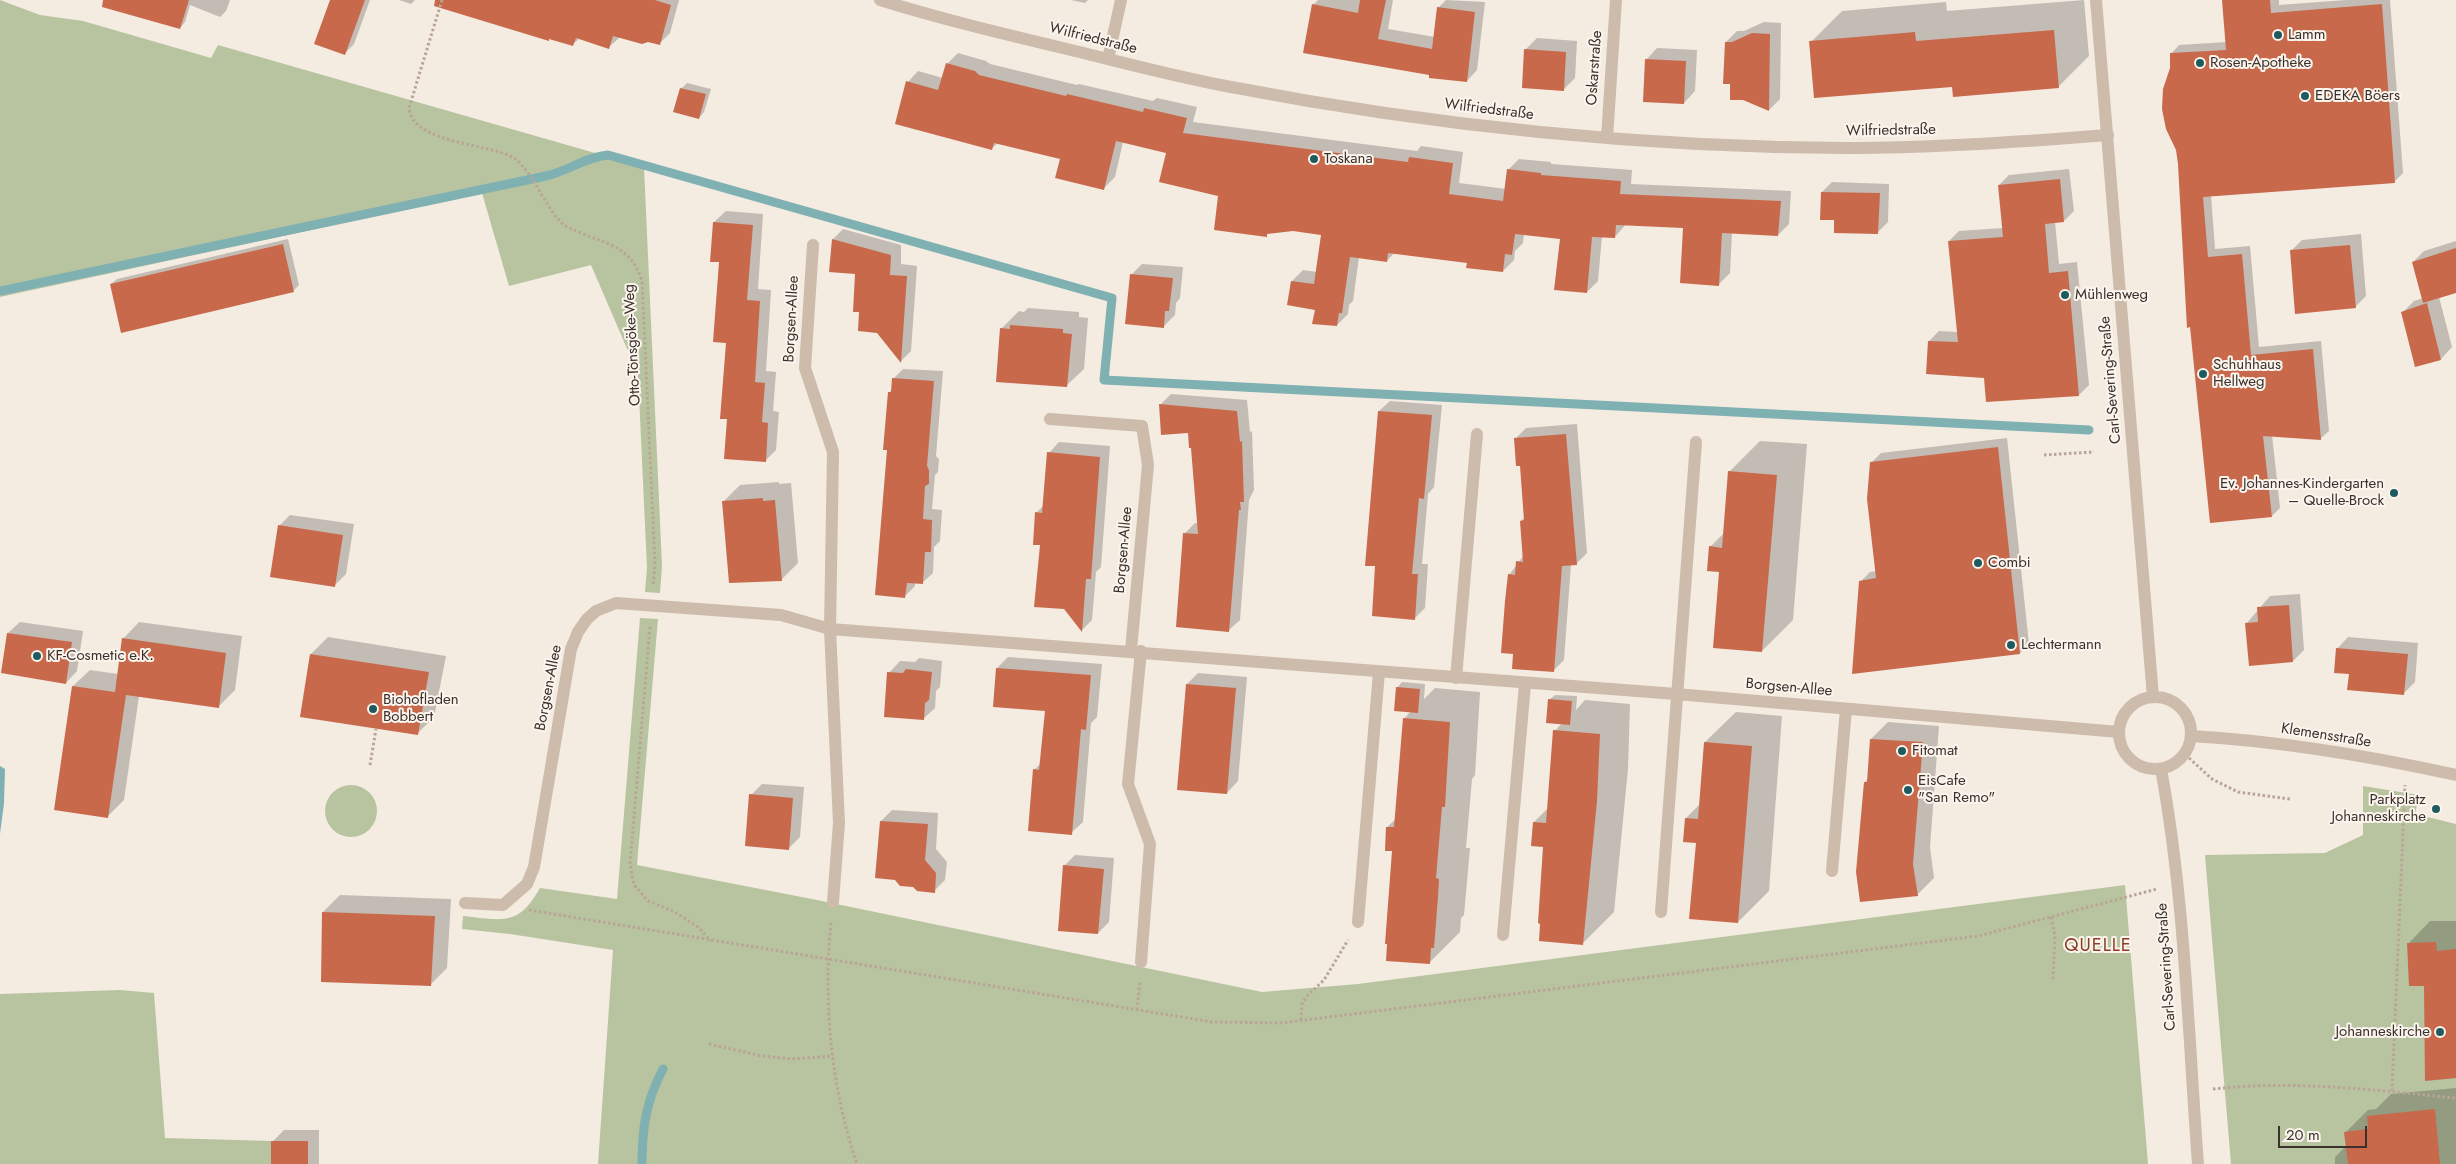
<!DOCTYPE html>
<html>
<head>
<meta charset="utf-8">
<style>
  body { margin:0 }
  #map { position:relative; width:2456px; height:1164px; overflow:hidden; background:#f4ebe1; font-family:Jost,sans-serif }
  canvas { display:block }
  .scale { position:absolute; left:2278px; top:1126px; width:89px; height:22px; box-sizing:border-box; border:2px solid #3b302b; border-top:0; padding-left:6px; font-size:15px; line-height:18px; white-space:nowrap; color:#3b302b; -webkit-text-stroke:4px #fbf5ee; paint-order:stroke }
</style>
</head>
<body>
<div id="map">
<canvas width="2456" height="1164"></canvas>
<div class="scale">20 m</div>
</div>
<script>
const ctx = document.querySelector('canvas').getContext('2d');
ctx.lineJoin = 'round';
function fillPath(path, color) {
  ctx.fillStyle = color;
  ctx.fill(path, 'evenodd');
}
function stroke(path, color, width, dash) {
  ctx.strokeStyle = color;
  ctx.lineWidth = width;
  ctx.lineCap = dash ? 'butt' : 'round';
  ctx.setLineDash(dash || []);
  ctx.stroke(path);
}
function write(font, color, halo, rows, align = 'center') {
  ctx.font = font + ' Jost,sans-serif';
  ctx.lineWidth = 4;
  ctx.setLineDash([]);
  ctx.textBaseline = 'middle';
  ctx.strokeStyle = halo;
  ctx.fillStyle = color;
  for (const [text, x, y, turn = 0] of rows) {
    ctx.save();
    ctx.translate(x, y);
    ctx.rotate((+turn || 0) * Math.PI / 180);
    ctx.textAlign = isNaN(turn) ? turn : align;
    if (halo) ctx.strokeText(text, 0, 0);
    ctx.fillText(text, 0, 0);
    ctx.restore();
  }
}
fillPath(new Path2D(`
  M0 0 40 15 83 21 211 58 218 45 644 167 662 566 660 593 645 592 647 568 638 374 591 265 509 286 482 193 0 297Z
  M640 618 658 619 637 865 817 900 1262 992 1358 984 2125 885 2148 1164H598L613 950 510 934 462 929 463 916C503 920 518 927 540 888L617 899Z
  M325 811a26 26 0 1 1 52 0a26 26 0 1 1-52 0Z
  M2363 786 2419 795 2415 814 2456 824V1164H2231L2205 855 2325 853 2363 835Z
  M120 990 154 993 165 1138 271 1141V1164H0V994Z`), '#b8c4a0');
fillPath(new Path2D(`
  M0 766 5 769 4 803 0 834Z`), '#7fb0b2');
fillPath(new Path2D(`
  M134 0H230L226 11 220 17 190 5 185 22 180 28Z
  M331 0H370L354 44 344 54Z
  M399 0H415L411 4Z
  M468 0H679L670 33 659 44 620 37 609 47 580 38 573 44Z
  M1071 0H1088L1085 3Z
  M1318 0H1393L1388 29 1435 37 1438 8 1446 0 1485 2 1477 70 1467 81 1431 74 1313 5Z
  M2084 0 2089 56 2058 87 1953 85 1811 42 1842 11 1946 2 1947 11Z
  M2223 0H2279V5L2346 0H2390L2403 173 2394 182 2211 195 2215 249 2250 246 2259 347 2321 341 2329 431 2320 439 2272 435 2280 508 2272 516 2179 164 2171 54 2179 45 2226 42Z
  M1764 22 1781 23 1780 99 1769 110 1743 99 1732 83 1726 42 1737 31H1744Z
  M1537 38 1577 41 1575 78 1563 90 1525 50Z
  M1657 48 1697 50 1695 91 1684 103 1646 60Z
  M958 53 986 61 990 64 1077 85 1079 84 1153 101 1157 98 1197 107 1193 122 1417 151 1421 146 1463 152 1459 183 1506 189 1508 170 1519 159 1551 162V164L1632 170 1631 184 1791 191 1789 224 1778 235 1732 232 1730 273 1719 284 1685 227 1626 224 1615 237 1602 236 1598 281 1587 292 1561 238 1524 234 1523 243 1515 251 1514 260 1503 271 1468 262 1395 252 1387 261 1359 257 1353 301 1349 305 1348 314 1337 325 1316 308 1289 304 1292 281 1303 270 1317 272 1323 234 1293 230 1269 232 1267 235 1168 152 1123 142 1115 177 1104 188 1061 158 998 143 991 149 908 82 918 71 943 78 947 64Z
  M687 83 711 89 704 112 699 118 681 89Z
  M2069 169 2074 211 2064 221 2055 222 2059 264 2077 262 2089 385 2079 395 2031 399 1985 377 1929 341 1939 331 1958 332 1949 241 1959 231 2003 228 1999 185 2009 175Z
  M1832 182 1889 184 1888 222 1878 232 1822 192Z
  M726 211 763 214 758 289 771 290 766 371 776 372 773 411 779 412 776 450 765 461 728 418 727 342 721 261 714 222Z
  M843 229 901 245V264L917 266 911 351 901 361 856 273 833 239Z
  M2361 234 2366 296 2355 307 2291 251 2302 240Z
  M288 239 299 285 294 290 122 331 111 284 117 279Z
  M2456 241V292L2439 297 2452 347 2441 359 2403 312 2414 301 2423 298 2413 262 2424 251Z
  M1142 264 1183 267 1180 298 1176 303 1175 315 1163 327 1131 275Z
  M1028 308 1079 312V317L1088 318 1084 369 1066 386 1002 328 1019 311 1024 312Z
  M903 369 943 371 936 456 939 459 938 472 935 475 932 509 942 510 940 541 934 547 933 573 922 583H915V586L905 596 889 449V393L892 389 893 379Z
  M1171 394 1247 400 1250 432 1252 431 1254 490 1249 500 1240 620 1229 630 1184 534 1195 523H1198L1192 446 1189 432 1160 405Z
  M1390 401 1442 405 1434 487 1428 494 1422 564H1428L1425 608 1414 619 1377 565 1366 564 1379 411Z
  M1577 424 1587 553 1576 564H1571L1564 660 1553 671 1514 653 1509 575 1524 555 1521 521 1525 517 1521 464 1515 439 1526 428Z
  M2007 438 2029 644 2020 653 1861 581 1870 572 1877 571 1871 463 1881 453Z
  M1760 441 1807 444 1793 620 1762 651 1710 547 1724 533 1729 472Z
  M1059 442 1110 446 1101 567 1096 572 1092 620 1082 630 1065 608 1036 513 1044 505 1049 453Z
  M779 482V484L791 483 798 563 781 580 723 502 740 485Z
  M290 515 354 524 346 574 334 586 279 526Z
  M2300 594 2304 650 2293 661 2246 624 2270 596Z
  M20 622 83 631 77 671 66 683 8 633Z
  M139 622 242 636 235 690 218 707 139 696 124 800 108 816 73 686 90 670 118 674 123 639Z
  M328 637 446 656 434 717 417 734 301 716 311 654Z
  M2348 637 2418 643 2415 682 2404 693 2350 673 2337 649Z
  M1008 657 1102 664 1097 717 1091 723 1083 822 1071 833 1034 770 1041 763 1046 710 997 668Z
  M919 658 942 661 940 687 936 691 935 708 923 719 889 673 900 661 915 662Z
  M1198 673 1247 677 1238 781 1227 793 1187 684Z
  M1402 682 1425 684 1424 699 1435 688 1480 692 1475 775 1472 779 1466 848H1470L1464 915 1461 918 1460 932 1429 963 1387 827 1396 819 1404 719 1411 711 1397 688Z
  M1555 695 1577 696 1576 710 1585 700 1630 704 1628 769 1614 912 1583 943 1534 822 1548 808 1555 731 1562 723 1549 700Z
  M1736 712 1782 716 1769 891 1738 922 1686 818 1700 804 1705 742Z
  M1888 722 1939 726 1930 847 1934 878 1917 895 1865 782 1868 779 1871 739Z
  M762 784 804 787 800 837 789 848 751 795Z
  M892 810 938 813 936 849 947 862 945 880 934 891 881 821Z
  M1075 855 1114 858 1109 922 1098 933 1064 866Z
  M340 895 451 899 447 968 430 985 323 912Z
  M2430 921H2456V1076L2425 985 2408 944Z
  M2456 1088V1164H2335V1157L2347 1145 2346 1132 2368 1110 2376 1109 2391 1094Z
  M284 1130H319V1164H272V1142Z`), '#0003');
stroke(new Path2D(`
  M0 291 546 176C568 171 586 157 608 155L1112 298 1104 380 2089 430
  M642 1164C642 1128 646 1101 663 1069`), '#7fb0b2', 9);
fillPath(new Path2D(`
  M103 0H189L180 29 102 7Z
  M330 0H365L345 55 314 44Z
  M435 0H655L671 5 660 45 648 42 642 44 613 36 609 49 576 38 573 46 549 39V41L434 6Z
  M1360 0H1386L1378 39 1432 49 1437 7 1475 12 1467 82 1429 78V75L1303 53 1312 4 1358 13Z
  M2222 0H2270L2271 13 2382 4 2395 183 2203 197 2208 257 2242 254 2251 355 2313 349 2321 440 2263 436 2272 517 2210 523 2190 327 2187 328 2178 164 2176 150 2166 129 2162 109 2163 89 2170 68V53L2226 50Z
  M2054 30 2059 88 1953 97 1952 87 1814 98 1809 41 1915 32 1916 41Z
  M1752 33 1770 34 1769 111 1743 100H1730V84H1723L1725 42H1732Z
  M1524 49 1566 52 1564 91 1522 88Z
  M1645 59 1686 61 1684 104 1643 102Z
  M946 63 975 71 979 75 1066 96 1067 94 1143 112 1144 108 1187 118 1183 133 1408 162 1409 157 1453 163 1449 194 1503 201 1507 169 1541 173V175L1621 181 1620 194 1781 201 1778 236 1722 233 1719 286 1680 283 1683 228 1616 225 1615 238 1592 237 1587 293 1554 290 1560 239 1515 234 1512 255 1505 254 1503 272 1466 268 1467 263 1388 253 1387 262 1350 257 1342 313H1339L1337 326 1312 324 1315 310 1287 305 1291 281 1314 284 1321 235 1293 231 1267 234V237L1214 230 1218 196 1159 182 1166 153 1116 141 1104 190 1055 178 1060 159 994 143 992 150 895 124 906 81 938 90Z
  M680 88 706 94 699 119 673 112Z
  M2060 179 2064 222 2045 224 2049 273 2068 271 2079 396 1986 402 1984 378 1926 374 1928 341 1958 342 1948 241 2003 237 1998 185Z
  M1821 192 1880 193 1878 234 1834 233V220H1820Z
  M713 222 753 225 747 300 760 301 755 382 765 383 762 422 768 423 766 462 724 459 727 419H720L726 343 713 342 719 262H710Z
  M832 239 891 255 890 275 907 276 901 363 877 333 858 331 859 312H853L855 274 829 272Z
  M283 244 294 292 121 333 110 284Z
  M2350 245 2356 308 2295 314 2290 250Z
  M2456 248V293L2423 303 2412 262Z
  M1130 274 1173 278 1169 311H1165L1164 328 1125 324Z
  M2427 303 2441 360 2415 367 2401 312Z
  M1010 325 1063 329V333L1072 334 1067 387 996 382 1000 328 1010 329Z
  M892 378 934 381 927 466 929 470V484L925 486 923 519 932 520 931 552H925L923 584 907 583 905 598 875 595 887 450H883L888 392H891Z
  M1159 404 1237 411 1240 442 1242 441 1244 502H1240L1241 510H1239L1229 632 1176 627 1183 533 1198 534 1191 448H1189L1188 433 1161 435Z
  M1378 411 1432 415 1424 499 1419 498 1412 574H1418L1415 620 1372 616 1375 566H1365Z
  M1566 434 1577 565 1562 566 1554 672 1512 669 1513 654 1501 653 1505 601 1508 574 1515 575 1516 561 1523 562 1520 521 1524 520 1520 466H1516L1514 438Z
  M1998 447 2020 654 1852 674 1859 581 1876 578 1867 499 1870 462Z
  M1047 452 1100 457 1091 579H1086L1082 632 1064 609 1034 607 1040 545H1033L1035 512 1042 513Z
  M1728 471 1777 475 1762 652 1713 648 1719 572 1707 571 1709 546 1722 548Z
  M763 498V501L775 500 782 581 729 583 722 501Z
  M278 525 343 535 335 587 270 577Z
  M2289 605 2293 662 2249 666 2245 623 2258 622 2257 607Z
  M7 633 72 642 66 684 1 673Z
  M122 638 226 653 219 708 126 695 108 818 54 810 72 686 115 692Z
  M2336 648 2408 654 2404 695 2347 690 2349 674 2334 673Z
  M310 654 429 672 418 735 300 717Z
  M996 668 1091 675 1086 730 1081 729 1072 835 1028 831 1033 769 1039 770 1045 711 993 707Z
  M906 669 932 672 929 700 925 703 924 720 884 717 887 672 903 673Z
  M1186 684 1236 688 1227 794 1177 790Z
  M1396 687 1420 689 1418 713 1394 711Z
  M1548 699 1572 701 1570 725 1546 723Z
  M1403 718 1450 722 1445 807H1442L1436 878 1439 879 1438 897 1434 948H1431L1430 964 1386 961 1387 944H1385L1392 851H1385L1386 827H1394Z
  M1553 730 1600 734 1597 801 1583 945 1539 941 1540 924 1538 923 1543 847 1531 846 1533 822 1546 823Z
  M1870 739 1923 742 1913 864 1918 896 1860 902 1856 872 1864 782H1867Z
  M1704 742 1752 746 1738 923 1689 919 1696 843 1683 842 1685 818 1698 819Z
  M749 794 793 798 789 850 745 846Z
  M880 821 928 824 925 860 936 873 935 893 917 891 913 887 900 886 895 880 875 878Z
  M1063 865 1104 869 1098 934 1058 931Z
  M322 912 435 916 431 986 321 982Z
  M2436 942 2437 951 2456 949V1078L2425 1081 2424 986H2409L2407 943Z
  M2435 1109 2440 1164H2348L2344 1132 2368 1129 2367 1116Z
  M271 1141H308V1164H271Z`), '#c8694b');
stroke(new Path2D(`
  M442 0 409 108C412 143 485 143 512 157 530 166 544 205 560 221 566 228 575 230 583 234 612 245 632 249 642 281L655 564 653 586
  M2044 455 2094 452
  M650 627 630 864 634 885 648 901 675 912 698 927 711 941
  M2189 758 2212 779 2238 792 2290 799
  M370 765 376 729
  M529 910 1212 1022 1281 1023 1978 936 2157 889
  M2051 917 2055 936 2053 979
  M831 923C823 1003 831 1088 857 1164
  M1137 1010 1140 982
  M1301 1020 1302 1004 1307 996 1324 980 1348 940
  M709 1044 762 1056 792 1059 833 1056
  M2213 1089C2294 1080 2375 1090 2456 1098
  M2392 1091 2405 785`), '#b9a596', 3, [2.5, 2.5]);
stroke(new Path2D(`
  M813 245 805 368 833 452 830 629 839 823 833 902
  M1050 419 1142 426 1148 465 1131 650
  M1456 678 1477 434
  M1832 871 1846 709
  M465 903 503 905 527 884 534 867 571 649 578 632 587 619 596 611 616 603 781 615 830 629
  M1661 912 1696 442
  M1358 922 1379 672
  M1503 935 1525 684
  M1141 962 1150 844 1128 784 1141 651`), '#cdbbac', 12);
stroke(new Path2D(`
  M880 0C941 19 1004 34 1067 49 1121 62 1176 77 1231 87 1434 126 1640 147 1846 148 1934 148 2021 142 2108 135
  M1108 59 1121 0
  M1607 138 1616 0
  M830 629 1676 694 2119 732
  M2191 736C2279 741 2370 756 2456 775`), '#cdbbac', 12);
stroke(new Path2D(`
  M2096 0 2153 697
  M2119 733a36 36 0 1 1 72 0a36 36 0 1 1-72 0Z
  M2161 769C2185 899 2188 1032 2198 1164`), '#cdbbac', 12);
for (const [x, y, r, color] of [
  [2278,35,5,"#1f5a5e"],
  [2200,63,5,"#1f5a5e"],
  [2305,96,5,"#1f5a5e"],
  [1314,159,5,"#1f5a5e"],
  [2065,295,5,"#1f5a5e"],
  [2203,374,5,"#1f5a5e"],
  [2394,493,5,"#1f5a5e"],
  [1978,563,5,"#1f5a5e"],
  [2011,645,5,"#1f5a5e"],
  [37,656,5,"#1f5a5e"],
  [373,709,5,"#1f5a5e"],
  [1902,751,5,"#1f5a5e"],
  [1908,790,5,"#1f5a5e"],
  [2436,809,5,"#1f5a5e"],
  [2440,1032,5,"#1f5a5e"]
]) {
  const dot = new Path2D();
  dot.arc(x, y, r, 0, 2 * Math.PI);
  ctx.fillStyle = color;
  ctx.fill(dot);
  stroke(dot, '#fbf5ee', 2);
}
write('15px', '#3b302b', '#fbf5ee', [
  ["Lamm",2288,35],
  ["Rosen-Apotheke",2210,63],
  ["EDEKA Böers",2315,96],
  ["Toskana",1324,159],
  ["Mühlenweg",2075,295],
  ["Schuhhaus",2213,365],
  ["Hellweg",2213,382],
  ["Ev. Johannes-Kindergarten",2384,484,"right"],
  ["– Quelle-Brock",2384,501,"right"],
  ["Combi",1988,563],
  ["Lechtermann",2021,645],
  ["KF-Cosmetic e.K.",47,656],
  ["Biohofladen",383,700],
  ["Bobbert",383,717],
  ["Fitomat",1912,751],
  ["EisCafe",1918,781],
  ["\"San Remo\"",1918,798],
  ["Parkplatz",2426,800,"right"],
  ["Johanneskirche",2426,817,"right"],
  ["Johanneskirche",2430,1032,"right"]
], 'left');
write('15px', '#3b302b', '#fbf5ee', [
  ["Wilfriedstraße",1093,39,14],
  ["Oskarstraße",1595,68,-86],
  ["Wilfriedstraße",1489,110,7],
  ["Wilfriedstraße",1891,131,-1],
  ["Borgsen-Allee",792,319,-87],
  ["Otto-Tönsgöke-Weg",633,345,-93],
  ["Carl-Severing-Straße",2111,380,-95],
  ["Borgsen-Allee",1124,550,-85],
  ["Borgsen-Allee",549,688,-79],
  ["Borgsen-Allee",1789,688,5],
  ["Klemensstraße",2326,736,9],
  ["Carl-Severing-Straße",2167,967,-94]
]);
ctx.letterSpacing = '1px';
write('18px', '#8c3b22', '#fbf5ee', [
  ["QUELLE",2098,947]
]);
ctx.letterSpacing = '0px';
</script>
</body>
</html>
